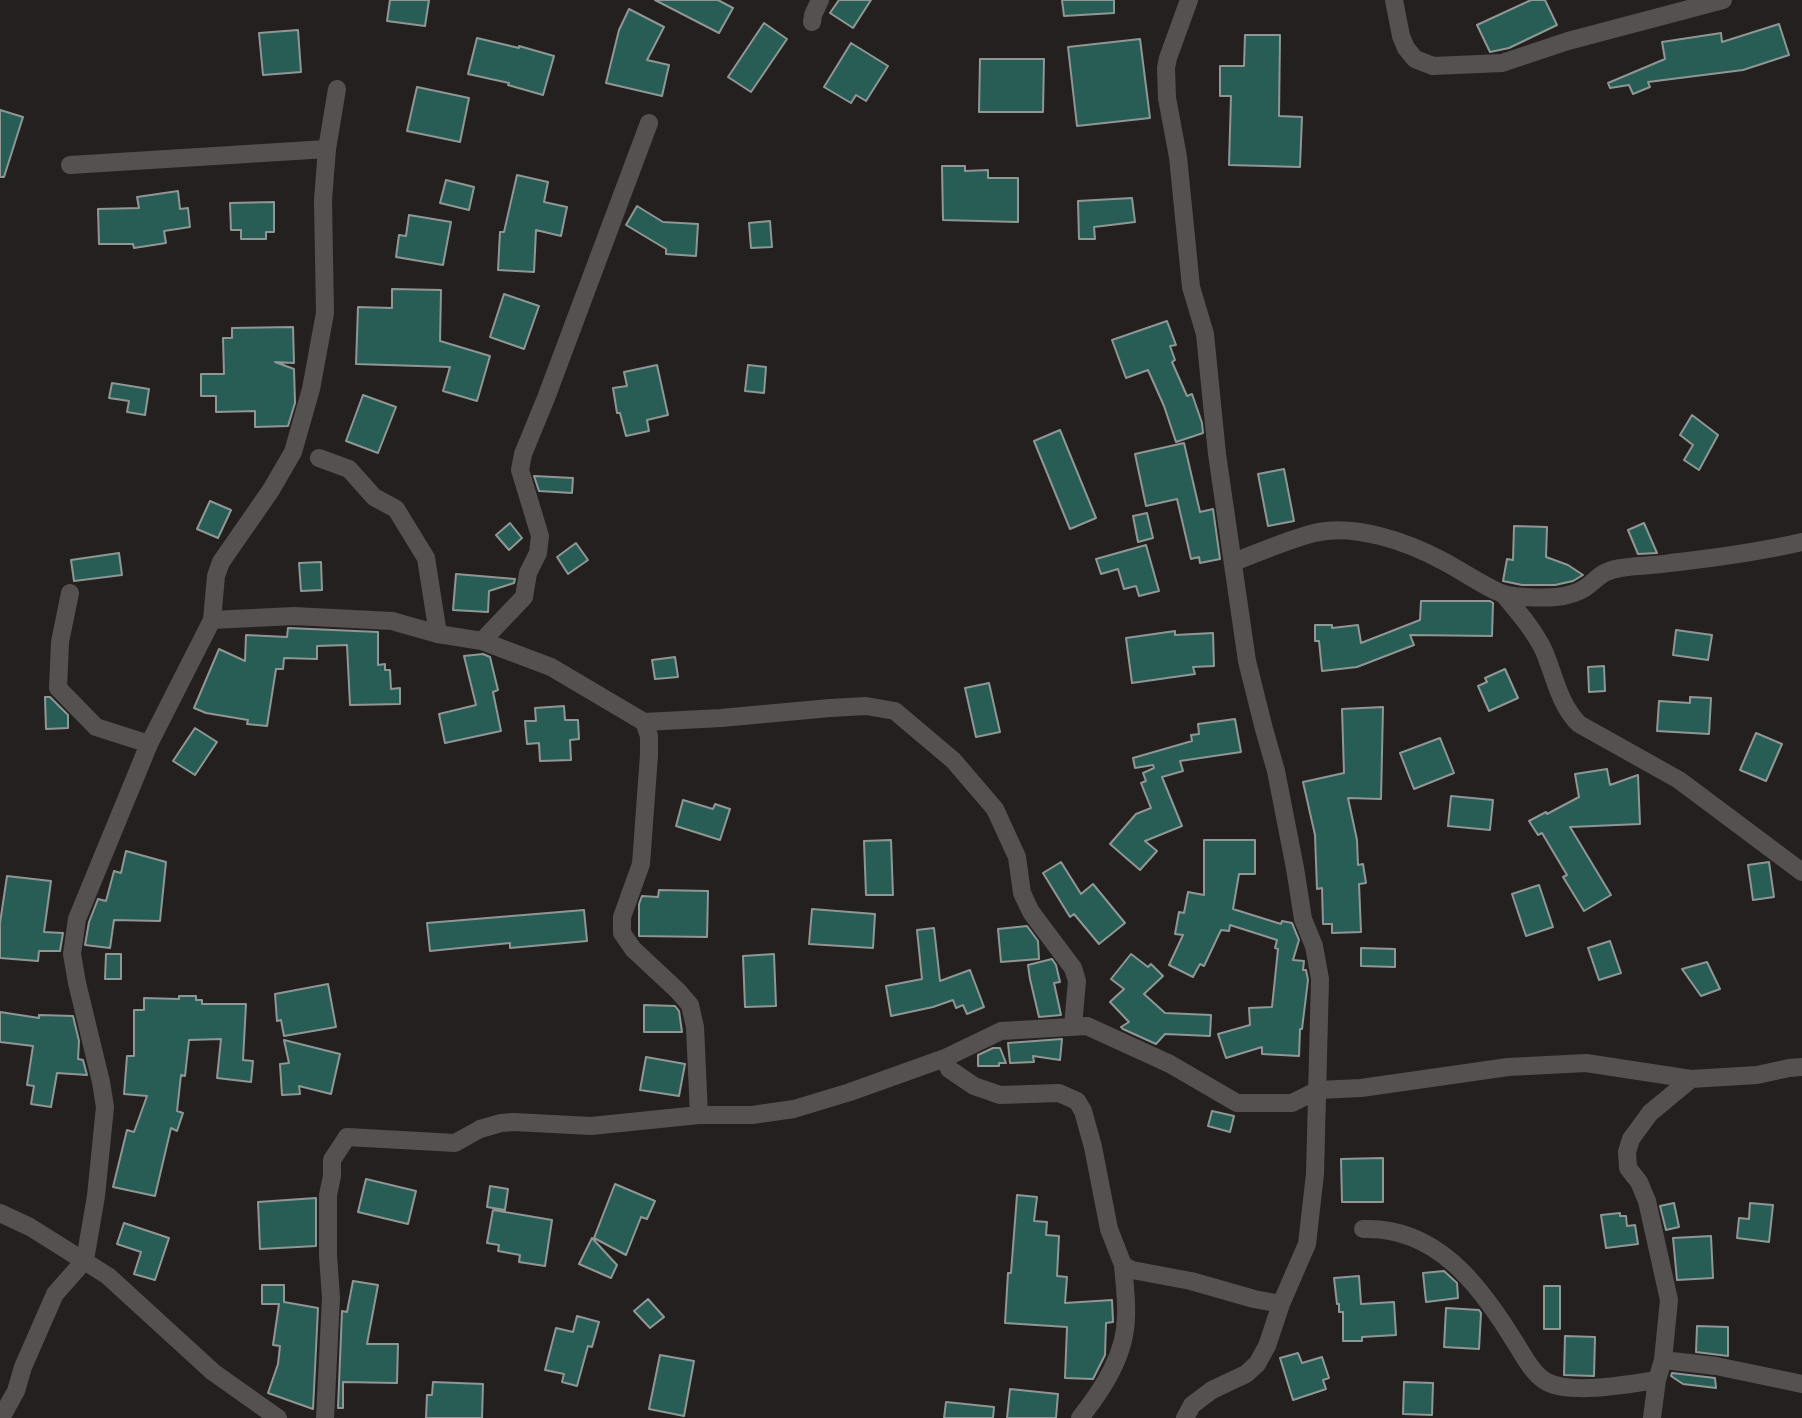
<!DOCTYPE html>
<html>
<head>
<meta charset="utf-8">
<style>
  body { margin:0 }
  canvas { display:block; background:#252020 }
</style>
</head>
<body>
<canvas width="1802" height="1418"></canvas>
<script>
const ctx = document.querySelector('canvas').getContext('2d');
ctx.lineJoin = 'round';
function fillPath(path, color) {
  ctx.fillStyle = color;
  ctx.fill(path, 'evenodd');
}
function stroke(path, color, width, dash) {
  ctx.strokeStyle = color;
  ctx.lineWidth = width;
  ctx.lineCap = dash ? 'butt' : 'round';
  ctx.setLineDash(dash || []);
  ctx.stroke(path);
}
const building = new Path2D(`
  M390 0H429L425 26 387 21Z
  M655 0H718L733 8 719 33Z
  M839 0H871L853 28 830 13Z
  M1062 0H1114V13L1064 16Z
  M1531 0H1545L1557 25 1509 48 1490 52 1477 25Z
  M629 9 664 27 647 60 669 65 662 96 606 83 619 30Z
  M764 23 787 39 751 92 728 77Z
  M1779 24 1789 55 1743 70 1648 82 1650 87 1633 94 1629 85 1610 88 1608 83 1665 59 1662 42 1721 33 1722 42Z
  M298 30 301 72 263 75 259 33Z
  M1245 35H1280L1279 116 1302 117 1300 167 1229 165 1231 96H1220V66H1244Z
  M477 38 519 48V46L554 56 543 95 508 85 509 83 468 74Z
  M1140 39 1150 118 1077 126 1068 47Z
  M851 43 888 66 866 101 856 95 851 103 824 87Z
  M980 59H1044L1043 112H979Z
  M417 87 469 98 460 142 407 131Z
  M0 110 23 117 4 177H0Z
  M942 166H965V171L988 170V178H1018V222L943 220Z
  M517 175 548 182 544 202 567 207 561 236 536 230 534 272 498 270 500 232H504Z
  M446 180 474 187 469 210 440 203Z
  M178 191 180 209 188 208 190 227 164 231 166 243 134 248 133 244H99L98 209 139 208 137 197Z
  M1132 198 1135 222 1094 227 1095 239H1079L1078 201Z
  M274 202V232H266V239H241V230H231L230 203Z
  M637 206 663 222 698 224 696 256 666 254V249L626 225Z
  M409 215 451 222 443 265 396 257 399 235 406 236Z
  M770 221 772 247 751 248 749 223Z
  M392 289 441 290 440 341 490 356 477 401 443 391 450 367 356 364 358 307 392 308Z
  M504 294 539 306 524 349 490 337Z
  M1167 321 1176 345 1170 346 1175 360 1172 362 1187 396 1192 394 1202 423 1203 433 1176 442 1164 406 1148 370 1126 378 1112 340Z
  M293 327 294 363 275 362 294 369 295 403 288 426 255 427V411L216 412V396H201V374H224L223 338H232V328Z
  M657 365 668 415 647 420 649 431 626 436 620 413H617L613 388 627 386 624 372Z
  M748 365 766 367 764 393 745 391Z
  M112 383 149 389 145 415 127 412 129 401 109 398Z
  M363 395 396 407 378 453 346 441Z
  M1692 415 1718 435 1699 470 1684 460 1693 445 1680 435Z
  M1060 430 1096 518 1070 529 1034 441Z
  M1184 443 1200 512 1213 509 1220 559 1200 563 1199 557 1191 559 1177 499 1146 506 1135 454Z
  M1284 469 1294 521 1268 526 1258 474Z
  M534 476 573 478 572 493 539 491Z
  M210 501 231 510 218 538 197 529Z
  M1147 513 1153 538 1138 542 1133 516Z
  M510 523 522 538 509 550 496 535Z
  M1644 523 1657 553 1638 554 1628 530Z
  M1514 526 1547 527 1546 557 1568 565 1583 575 1573 581 1555 585H1522L1503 581 1507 559 1513 560Z
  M576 543 588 560 568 574 557 557Z
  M1146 545 1159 591 1139 596 1136 586 1124 589 1118 569 1101 574 1096 559Z
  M119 553 122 575 74 581 71 560Z
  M321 562 322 590 301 591 299 563Z
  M456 574 515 579 514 583 489 591 488 612 453 610Z
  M1421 601H1490L1493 603 1492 636 1410 635 1414 645 1357 667 1322 671 1319 641H1315V625H1332V628L1358 625 1361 643 1420 620Z
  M288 628 378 632V665L385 664V670H390L391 689 400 688V704L350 705 347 645 317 646V659L284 658 283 669H276L267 726 247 724 248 720 206 713 194 708 219 649 245 661 246 635 287 637Z
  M1676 630 1712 635 1708 660 1673 655Z
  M1175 631V635L1213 633 1214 666 1193 667 1195 674 1132 683 1126 638Z
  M483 654 490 657 498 690 493 692 501 731 445 743 439 714 476 705 464 656Z
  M675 657 678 677 655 679 652 660Z
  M1604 666 1605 691 1589 692 1588 667Z
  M1505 669 1518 698 1489 711 1478 686 1487 682 1485 678Z
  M989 683 1000 732 976 737 965 688Z
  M45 697H50L68 715V728L46 729Z
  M1690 697 1711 698 1709 734 1657 731 1659 701 1690 703Z
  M564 706 565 720H578L579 739 570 740 571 760 540 761 539 743 527 744 525 721H536L535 708Z
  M1383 707 1381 799 1348 798 1357 840 1358 865 1363 864 1366 883 1359 884 1361 932 1332 933V924H1323L1322 888 1317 889 1315 835 1303 782 1344 773 1342 709Z
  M1235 719 1241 752 1180 761 1183 771 1162 777 1182 826 1145 841 1157 851 1140 870 1110 844 1136 814 1151 808 1141 783 1146 781 1143 773 1154 768 1153 765 1135 768 1133 758 1192 741 1191 735 1199 734 1198 724Z
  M195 728 217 742 195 775 173 761Z
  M1756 733 1782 744 1766 781 1740 770Z
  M1440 738 1454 773 1414 789 1400 753Z
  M1607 769 1610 785 1638 775 1640 824 1570 827 1611 895 1584 911 1563 877 1567 875 1542 833 1538 835 1529 821 1546 812 1547 814 1579 797 1575 774Z
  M1451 796 1493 800 1490 830 1448 826Z
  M683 800 713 809 715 804 730 809 720 840 676 826Z
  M891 840 893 895H866L864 841Z
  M1204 840H1255V874H1239L1233 909 1281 924 1282 921 1292 923 1299 940 1293 960 1304 961 1303 970H1306L1308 980 1302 1029H1300L1299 1056 1262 1054V1047L1226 1058 1218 1034 1250 1025 1249 1008 1272 1007 1278 949 1275 948 1277 940 1230 925 1229 931 1221 930 1204 966 1200 964 1193 977 1169 965 1183 935 1175 934 1179 912 1184 913 1188 892 1204 895Z
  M126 851 166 862 160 921 114 920 110 948 85 945 89 922 98 899 106 901 114 871 121 873Z
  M1061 862 1081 894 1093 884 1125 923 1099 944 1074 914 1070 917 1043 873Z
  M1769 862 1774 897 1753 900 1748 865Z
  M7 876 51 881 44 932 63 933 60 951H39L38 961 0 958V923Z
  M1539 885 1553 927 1526 936 1512 894Z
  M659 890 708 891 707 937 639 936V904L642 896 658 897Z
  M812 909 875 914 873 948 809 944Z
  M584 910 587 941 510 948V943L430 951 427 923Z
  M1027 926 1038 941 1039 959 1001 962 998 929Z
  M934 928 940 981 970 970 984 1007 967 1014 963 1005 956 1008 953 1000 933 1007 891 1016 886 986 922 979 917 930Z
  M1610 941 1621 973 1599 980 1588 948Z
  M1361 948 1395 949V967L1361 966Z
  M106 954H121V979H105Z
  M774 954 776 1006 745 1007 743 956Z
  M1131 954 1148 967 1151 964 1163 976 1144 994 1165 1013 1211 1015 1210 1036 1165 1034 1156 1044 1123 1029 1121 1027 1129 1022 1110 1002 1124 989 1111 979Z
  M1052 959 1056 965 1060 982 1054 983 1061 1015 1039 1017 1030 979 1028 965Z
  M1707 962 1720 989 1701 996 1682 969Z
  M328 984 336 1027 284 1036 281 1020 277 1021 275 994Z
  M179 996H196V1000H202V1004H246L243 1060 253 1061 251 1082 217 1078 221 1039 189 1040 185 1076 181 1075 177 1111 183 1113 177 1131 171 1128 155 1196 113 1187 127 1130 134 1132 147 1096 124 1094 127 1056H134V1010H144V998L179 999Z
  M644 1005 675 1006 679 1011 682 1032H644Z
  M0 1012 39 1018V1015L73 1016 79 1041 78 1059 83 1060 87 1075 57 1073 51 1107 31 1104 34 1086 27 1085 33 1046 0 1042Z
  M1062 1039 1060 1060 1033 1056 1034 1062 1010 1063 1008 1043Z
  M284 1040 340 1054 331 1094 299 1086 300 1094 282 1095 280 1064 289 1063Z
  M993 1048H1000L1006 1063H999V1066H978V1055Z
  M646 1057 685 1064 679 1096 640 1090Z
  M1212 1111 1234 1116 1230 1132 1208 1126Z
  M1383 1158V1202H1342L1341 1159Z
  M366 1179 416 1191 408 1224 358 1212Z
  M615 1184 655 1201 647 1219 641 1217 626 1255 594 1238Z
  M490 1186 508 1189 505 1210 487 1207Z
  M1017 1195 1037 1197 1034 1221 1047 1222 1046 1235 1059 1236 1057 1276 1067 1277 1065 1303 1112 1300 1113 1322 1106 1323 1105 1355 1093 1379 1065 1378 1067 1327 1005 1323 1008 1273H1011Z
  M316 1198V1246L260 1249 258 1202Z
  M1674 1203 1679 1227 1666 1230 1660 1206Z
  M1750 1203 1773 1205 1769 1242 1737 1238 1739 1218 1749 1219Z
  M493 1210 552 1220 545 1266 519 1262 520 1255 498 1251 499 1245 487 1243Z
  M1620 1213V1216H1626L1627 1226 1635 1225 1638 1244 1606 1248 1601 1215Z
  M124 1223 169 1238 155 1280 134 1274 141 1252 117 1244Z
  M1711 1236 1713 1278 1677 1280 1673 1238Z
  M592 1238 617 1265 611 1278 579 1264Z
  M1444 1271 1457 1283 1458 1298 1426 1302 1423 1273Z
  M1359 1276 1361 1304 1394 1302 1396 1335 1362 1337V1341H1343V1312H1339V1304H1337L1334 1278Z
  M353 1281 378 1285 367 1344H398L397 1383 343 1382V1408H338L342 1311 347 1312Z
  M262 1285H284V1302L318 1308 313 1409 268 1393 278 1364 280 1346 273 1345 279 1304H262Z
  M1544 1286H1560V1329H1544Z
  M648 1299 664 1317 650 1328 634 1311Z
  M1446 1308 1479 1310 1481 1313 1479 1349 1444 1347Z
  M577 1316 599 1322 592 1347 588 1346 577 1386 562 1382 564 1374 545 1370 556 1328 573 1332Z
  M1697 1326 1728 1327V1356L1696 1352Z
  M1565 1336 1595 1337 1594 1376 1564 1375Z
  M1298 1353 1302 1363 1322 1357 1329 1378 1323 1380 1326 1389 1293 1400 1280 1358Z
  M660 1355 694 1361 684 1416 649 1409Z
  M1672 1373 1715 1378 1716 1388 1683 1384 1671 1376Z
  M433 1382 483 1384 482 1418H426L427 1395H432Z
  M1404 1382 1433 1383 1432 1415 1403 1414Z
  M1010 1389 1058 1394 1056 1418H1007Z
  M946 1402 994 1407 993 1418H944Z`);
fillPath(building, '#285d55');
stroke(building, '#8f9694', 2);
stroke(new Path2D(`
  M1394 0 1401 36 1406 48 1415 59 1433 66 1502 63 1568 41 1723 0
  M812 22 813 15 820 0
  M70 165 327 149
  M319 458 349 469 374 497 396 509 426 558 438 634
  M1234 562C1260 552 1287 540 1314 533 1354 523 1408 542 1443 561 1459 569 1492 592 1507 595 1513 596 1520 597 1525 597 1545 598 1568 599 1585 588 1599 578 1601 571 1621 568 1637 565 1653 566 1670 563 1714 558 1759 552 1802 542
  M70 593 60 642 58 688 96 727 149 744
  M1504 595C1519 613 1534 630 1544 651 1555 677 1559 704 1579 724L1679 780 1802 872
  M212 620 294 616 392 621 438 634 482 641 551 667 644 722 649 736V755L641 864 622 917V933L633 949 678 991 690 1005 695 1027 699 1115
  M482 641 524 597 528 573 538 553 540 536 520 470 523 454 546 398 649 123
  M644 722 721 718 830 708 866 706 895 711 953 760 995 809 1017 857 1022 893 1031 912 1073 968 1077 981 1073 1026
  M945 1058 949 1069 974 1086 1000 1095 1059 1093 1077 1101 1083 1111 1093 1147 1109 1229 1123 1265 1132 1270 1191 1281 1254 1299 1281 1304
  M0 1213 30 1227 108 1276 213 1372 278 1418
  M1363 1229C1435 1226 1479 1284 1513 1339 1523 1354 1532 1374 1547 1382 1572 1395 1630 1384 1657 1380
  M1663 1360 1716 1366 1802 1384
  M1 1418 16 1391 23 1367 55 1294 85 1260 96 1196 105 1107 101 1082 77 983 72 954 77 919 149 744 212 620 216 576 221 562 271 490 293 452 311 389 325 313 323 200 327 149 337 89
  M325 1418 331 1298 328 1255V1195L332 1176V1160L347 1137 455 1143 480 1129 501 1123 514 1122 591 1126 699 1115H752L794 1109 850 1092 945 1058 1001 1031 1087 1026 1170 1064 1237 1103H1292L1318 1090 1361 1088 1508 1067 1586 1063 1691 1079 1757 1075 1789 1068 1802 1067
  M1080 1418C1103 1389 1126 1354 1126 1316 1127 1299 1124 1281 1123 1265
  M1185 1418 1192 1405 1212 1390 1246 1374 1257 1364 1267 1346 1281 1304 1307 1244 1315 1174 1320 979 1314 946 1303 919 1295 868 1276 771 1264 729 1247 661 1217 454 1205 334 1191 287 1178 157 1167 98 1166 68 1168 58 1189 0
  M1652 1418 1657 1380 1663 1360 1669 1300 1647 1201 1639 1182 1628 1168 1627 1152 1631 1139 1650 1113 1691 1079`), '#565151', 18);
</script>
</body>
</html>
